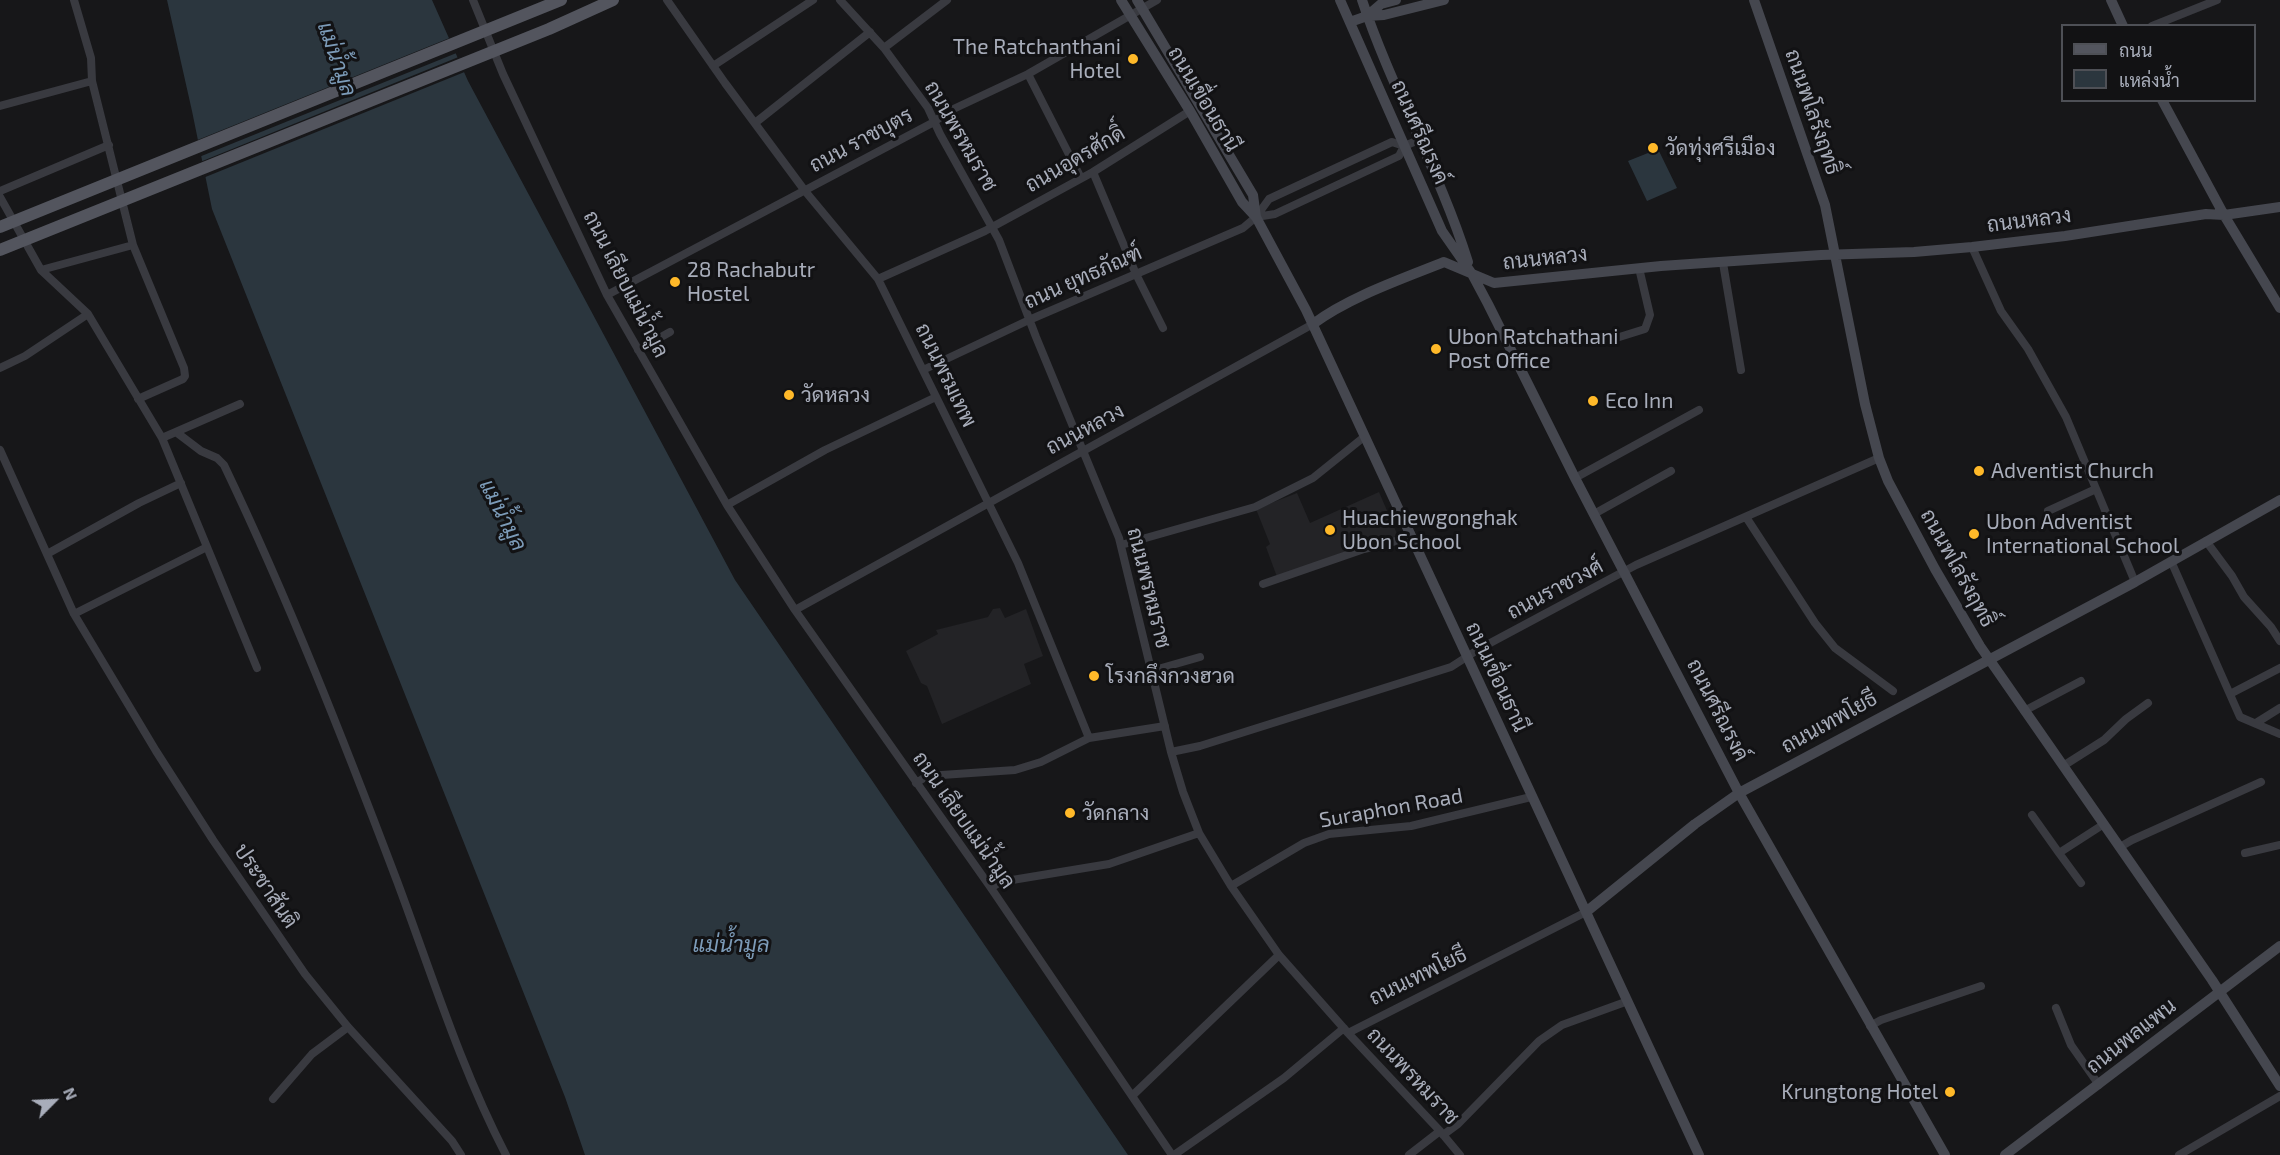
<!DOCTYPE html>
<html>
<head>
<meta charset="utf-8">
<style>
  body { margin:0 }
  #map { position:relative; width:2280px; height:1155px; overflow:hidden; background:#171719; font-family:"Exo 2",Sarabun,sans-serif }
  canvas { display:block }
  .legend { position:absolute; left:2061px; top:24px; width:195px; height:78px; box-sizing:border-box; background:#121214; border:2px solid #4e5056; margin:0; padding:8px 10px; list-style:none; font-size:18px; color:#a8adba }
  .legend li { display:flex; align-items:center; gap:12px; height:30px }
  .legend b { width:30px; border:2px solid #4e5056 }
  .north { position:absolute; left:24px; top:1071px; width:60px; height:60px; -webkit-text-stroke:4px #121214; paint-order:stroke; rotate:66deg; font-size:16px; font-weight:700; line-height:24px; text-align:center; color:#a8adba }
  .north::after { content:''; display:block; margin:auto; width:21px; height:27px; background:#a8adba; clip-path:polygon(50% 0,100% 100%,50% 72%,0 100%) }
</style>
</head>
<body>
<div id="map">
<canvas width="2280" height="1155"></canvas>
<ul class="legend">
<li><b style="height:8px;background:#53555e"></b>ถนน</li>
<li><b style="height:16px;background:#2b363e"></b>แหล่งน้ำ</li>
</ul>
<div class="north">N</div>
</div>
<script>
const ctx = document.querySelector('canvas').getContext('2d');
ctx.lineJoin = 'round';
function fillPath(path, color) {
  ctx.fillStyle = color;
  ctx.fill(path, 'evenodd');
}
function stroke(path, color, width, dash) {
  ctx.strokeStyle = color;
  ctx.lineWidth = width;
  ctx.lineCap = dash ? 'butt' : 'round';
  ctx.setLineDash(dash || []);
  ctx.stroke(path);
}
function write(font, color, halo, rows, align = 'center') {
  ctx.font = font + ' "Exo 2",Sarabun,sans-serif';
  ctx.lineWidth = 6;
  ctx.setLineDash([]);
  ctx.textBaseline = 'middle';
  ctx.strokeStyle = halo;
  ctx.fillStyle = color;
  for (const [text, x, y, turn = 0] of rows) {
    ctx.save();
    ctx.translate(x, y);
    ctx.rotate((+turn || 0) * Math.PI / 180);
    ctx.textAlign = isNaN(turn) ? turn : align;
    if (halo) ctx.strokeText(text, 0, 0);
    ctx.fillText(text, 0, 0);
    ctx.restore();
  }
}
fillPath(new Path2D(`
  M1379 492 1398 536 1361 546 1277 577 1266 547 1270 544 1256 509 1297 493 1310 523Z
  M1000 608 1005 618 1026 609 1043 656 1024 664 1031 684 942 724 927 686 921 683 906 651 938 634 936 630 988 617 993 609Z`), '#232326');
fillPath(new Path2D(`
  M167 0H432L468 81 735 580 1128 1155H585L565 1097 212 209 192 111Z
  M1658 149 1677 188 1647 201 1628 161Z`), '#2b363e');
fillPath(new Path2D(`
  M452 37 459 52 199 157 195 141Z
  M461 56 467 71 203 178 200 162Z`), '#171719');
stroke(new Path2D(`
  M74 0 91 58 92 81 133 245 184 368 185 376 183 379 138 399
  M473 0 503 74 607 295 727 505 795 610 991 888 1172 1155
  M667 0 725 83 805 191 878 279 1018 563 1089 738 1165 726
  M840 0 884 48 928 108 940 134 999 240 1036 337 1119 538 1171 752 1183 792 1199 833 1231 886 1279 955 1348 1033 1440 1131 1460 1155
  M2152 26 2217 0
  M884 48 947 0
  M713 66 813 0
  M1028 74 1081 178
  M0 106 92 81
  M755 123 870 32
  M1093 172 1136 274 1163 328
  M0 191 109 145
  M0 197 41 270 88 314 162 438 257 668
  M1256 217 1275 214 1399 156 1404 146 1419 140
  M1972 247 2001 311 2028 349 2066 417 2135 582
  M1723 263 1741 370
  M41 270 133 245
  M878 279 985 231 1093 172 1190 111
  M607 295 934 122 947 112 1028 74 1157 0
  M1613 339 1645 329 1650 315 1639 268
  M638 350 670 332
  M0 368 25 356 88 314
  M923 370 1029 320 1243 228 1256 217 1269 199 1392 142 1404 146
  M176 432 201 451 217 458 224 465C289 601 344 741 397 881 431 972 461 1069 506 1155
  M162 438 240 404
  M0 450 74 614 156 751 213 840 305 974 348 1027 452 1141 461 1155
  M1575 478 1699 410
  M727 505 825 450 936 397
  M2048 511 2096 489
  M1594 514 1671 471
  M1746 517 1815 623 1835 648 1893 691
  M2206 541 2232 576 2244 597 2271 627 2280 641
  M1121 545 1255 507 1313 478 1364 437
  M47 554 139 503 181 483
  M2171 561 2240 717 2280 734
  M1263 584 1364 549 1400 540 1411 534
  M795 610 1313 324
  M74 614 207 547
  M1151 671 1200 657
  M2230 694 2280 668
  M2024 711 2081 681
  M2256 723 2280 708
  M1171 752 1200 746 1451 667 1479 649 1636 565 1879 458
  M2063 766 2104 740 2126 719 2148 703
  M916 783 927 776 1015 770 1041 762 1089 738
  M2032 815 2059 853
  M2120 847 2132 840 2261 782
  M2245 853 2280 845
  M2081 883 2059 853 2104 824
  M1231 886 1304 843 1329 834 1411 826 1531 797
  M991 888 1000 882 1109 864 1199 833
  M2056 1008 2071 1045 2099 1085
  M1870 1026 1881 1020 1981 986
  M1348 1033 1586 912
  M1132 1096 1279 955
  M273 1099 312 1054 348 1027
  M1443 1135 1458 1124 1539 1041 1562 1025 1628 1001
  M1174 1155 1284 1078 1344 1028
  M1409 1155 1440 1131
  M2179 1155 2280 1096`), '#393a40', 8);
stroke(new Path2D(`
  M1121 0 1190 111 1242 202 1256 217 1306 310 1699 1155
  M1137 0 1253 195 1256 217
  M1340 0 1442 231 1472 274 1488 304 1575 478 1739 793 1945 1155
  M1362 0C1392 90 1440 172 1468 262
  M1754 0 1825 205 1865 404 1879 458 1888 481 1935 569 1980 646 2212 980 2280 1086
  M2111 0 2123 26
  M1367 16 1381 4 1396 0
  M1350 22 1367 16 1384 15 1444 0
  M2162 100 2224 215 2280 308
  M1313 324C1349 297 1402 279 1444 262L1494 283 1661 266 1821 255 1914 252 1972 247 2065 236 2206 214 2224 215 2280 207
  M1586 912 1695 824 1739 793 2135 582 2280 500
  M2005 1155 2280 946`), '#45474f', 10);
stroke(new Path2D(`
  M0 227 561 0
  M0 250 549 29 613 0`), '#53555e', 12);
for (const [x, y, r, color] of [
  [1133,59,6,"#ffb929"],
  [1653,148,6,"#ffb929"],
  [675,282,6,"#ffb929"],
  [1436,349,6,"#ffb929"],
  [789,395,6,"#ffb929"],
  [1593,401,6,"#ffb929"],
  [1979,471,6,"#ffb929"],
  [1330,530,6,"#ffb929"],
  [1974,534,6,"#ffb929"],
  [1094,676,6,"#ffb929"],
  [1070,813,6,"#ffb929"],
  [1950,1092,6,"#ffb929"]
]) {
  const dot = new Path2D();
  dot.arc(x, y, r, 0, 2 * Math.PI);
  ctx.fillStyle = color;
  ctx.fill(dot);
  stroke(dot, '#121214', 2);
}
write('21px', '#a8adba', '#121214', [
  ["The Ratchanthani",1121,47,"right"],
  ["Hotel",1121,71,"right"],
  ["วัดทุ่งศรีเมือง",1665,148],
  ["28 Rachabutr",687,270],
  ["Hostel",687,294],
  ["Ubon Ratchathani",1448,337],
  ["Post Office",1448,361],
  ["วัดหลวง",801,395],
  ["Eco Inn",1605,401],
  ["Adventist Church",1991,471],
  ["Huachiewgonghak",1342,518],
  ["Ubon School",1342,542],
  ["Ubon Adventist",1986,522],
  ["International School",1986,546],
  ["โรงกลึงกวงฮวด",1106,676],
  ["วัดกลาง",1082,813],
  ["Krungtong Hotel",1938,1092,"right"]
], 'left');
write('21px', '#a8adba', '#121214', [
  ["ถนนเขื่อนธานี",1204,99,59],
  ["ถนนพโลรังฤทธิ์",1813,112,71],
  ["ถนนศรีณรงค์",1420,132,66],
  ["ถนนพรหมราช",961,136,60],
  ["ถนน ราชบุตร",861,140,-28],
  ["ถนนอุดรศักดิ์",1075,159,-30],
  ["ถนนหลวง",2029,220,-7],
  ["ถนนหลวง",1545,258,-6],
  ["ถนน ยุทธภัณฑ์",1083,277,-24],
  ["ถนน เลียบแม่น้ำมูล",626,284,63],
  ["ถนนพรมเทพ",946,375,64],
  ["ถนนหลวง",1085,429,-28],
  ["ถนนพโลรังฤทธิ์",1958,568,61],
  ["ถนนพรหมราช",1149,588,76],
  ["ถนนราชวงศ์",1555,589,-28],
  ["ถนนเขื่อนธานี",1497,677,65],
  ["ถนนศรีณรงค์",1718,710,63],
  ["ถนนเทพโยธี",1829,722,-29],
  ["Suraphon Road",1391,808,-10],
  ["ถนน เลียบแม่น้ำมูล",964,820,55],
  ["ประชาสันติ",266,886,56],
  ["ถนนเทพโยธี",1418,976,-26],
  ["ถนนพลแพน",2131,1036,-38],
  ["ถนนพรหมราช",1413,1076,47]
]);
write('italic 22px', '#7c9bb8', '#121214', [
  ["แม่น้ำมูล",337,59,71],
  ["แม่น้ำมูล",503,515,63],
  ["แม่น้ำมูล",731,945]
]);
</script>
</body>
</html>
